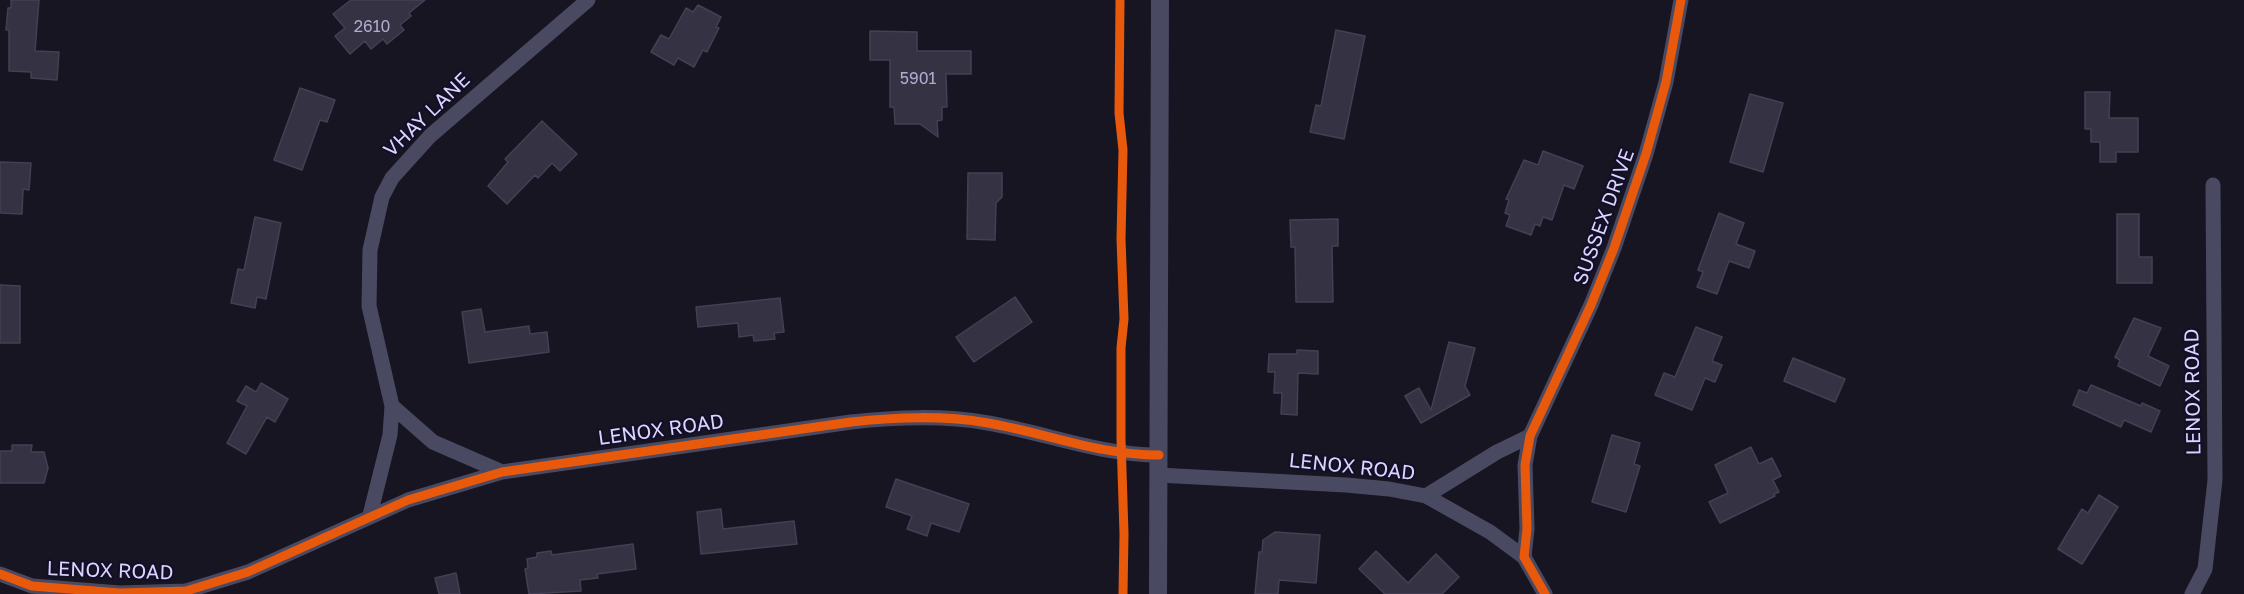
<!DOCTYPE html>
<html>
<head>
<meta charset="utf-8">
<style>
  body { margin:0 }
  canvas { display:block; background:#161521 }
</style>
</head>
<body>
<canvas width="2244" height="594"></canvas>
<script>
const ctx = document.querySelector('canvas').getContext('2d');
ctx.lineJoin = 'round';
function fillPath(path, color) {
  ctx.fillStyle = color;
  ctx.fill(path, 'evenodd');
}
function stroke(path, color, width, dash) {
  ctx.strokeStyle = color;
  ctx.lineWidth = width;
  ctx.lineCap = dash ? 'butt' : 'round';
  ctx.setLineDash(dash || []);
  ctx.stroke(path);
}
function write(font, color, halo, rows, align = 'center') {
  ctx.font = font + ' "Golos Text",sans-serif';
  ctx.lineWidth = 4.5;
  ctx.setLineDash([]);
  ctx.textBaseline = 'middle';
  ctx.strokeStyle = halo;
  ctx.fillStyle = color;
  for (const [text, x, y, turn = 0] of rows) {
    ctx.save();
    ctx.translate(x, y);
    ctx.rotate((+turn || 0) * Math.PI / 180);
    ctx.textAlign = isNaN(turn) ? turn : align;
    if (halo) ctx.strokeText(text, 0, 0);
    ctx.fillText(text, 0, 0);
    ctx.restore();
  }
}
const building = new Path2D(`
  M11 0H39L35 51 59 52 57 80 31 78V72L9 71V30H6L8 8H11Z
  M351 0H425L409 13 411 16 400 25 404 30 387 44 383 39 371 49 365 41 350 54 335 36 345 28 333 14Z
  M698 5 721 17 716 27 719 28 707 52 703 50 694 67 678 58 674 65 651 52 661 35 669 39 686 8 693 12Z
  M1336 30 1365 36 1344 139 1310 132 1316 105 1321 106Z
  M870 31 917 32V51H971V74H946L947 107H942V120L937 121 938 137 920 124H895L894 107H890V60H870Z
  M300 88 335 100 327 122 320 120 302 170 274 160Z
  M2085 92H2110L2109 118H2138V152H2116V162H2100V142H2091V129H2085Z
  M1750 94 1783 103 1763 172 1730 162Z
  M542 121 577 154 560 171 552 163 538 178 535 175 507 204 488 186 508 162 505 159Z
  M1543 151 1583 166 1574 189 1564 185 1552 220 1543 217 1540 226 1535 224 1531 235 1506 226 1510 215 1505 213 1509 200 1506 199 1524 160 1538 165Z
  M0 162 31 163 29 190 23 189 22 214 0 213Z
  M968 173H1002V197L996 203 995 240 967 239Z
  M1719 213 1744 223 1736 244 1755 251 1749 268 1729 261 1717 294 1697 287 1703 272 1698 270Z
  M2117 214H2139V257H2152V283H2117Z
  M255 217 281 223 266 299 257 297 255 308 231 303 238 269 244 270Z
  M1338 219V246H1332L1333 302H1296L1295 247H1291L1290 220Z
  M0 285 20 286V343H0Z
  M1015 297 1032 322 974 362 956 337Z
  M780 298 784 332 774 333 775 339 754 341 753 335 739 337 738 323 698 327 696 307Z
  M481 309 485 332 529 326 530 334 547 332 549 352 469 363 462 312Z
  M2134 318 2161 328 2148 356 2169 366 2160 386 2118 366 2120 360 2115 357Z
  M1696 327 1722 337 1712 361 1722 365 1715 382 1705 378 1692 410 1655 395 1664 373 1675 377Z
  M1449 342 1475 348 1465 386 1470 395 1421 423 1405 396 1419 388 1431 410Z
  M1297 350 1318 351V374L1298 373 1297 415 1281 414 1282 393H1274L1275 372H1268L1269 354H1297Z
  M1793 358 1845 379 1835 402 1784 381Z
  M261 383 288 399 275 422 267 417 246 454 227 443 247 406 237 401 246 386 256 392Z
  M2091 385 2141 406 2142 403 2160 411 2151 432 2124 420 2121 427 2073 405 2079 390 2087 393Z
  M1612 435 1640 443 1634 464 1640 466 1626 512 1592 502Z
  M12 445H32L31 452H44L48 468 44 483H0V451H12Z
  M1751 447 1759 464 1772 458 1781 476 1773 480 1779 492 1774 494 1775 496 1720 523 1709 502 1728 493 1715 465Z
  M896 479 969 504 959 532 931 523 927 536 907 529 912 516 886 507Z
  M2099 495 2118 507 2082 564 2058 549 2082 509 2088 513Z
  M721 509 723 529 794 521 797 544 701 554 697 512Z
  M1275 532 1320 535 1316 583 1279 580 1278 594H1255L1259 552H1262L1263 540Z
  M633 544 636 569 597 574 598 578 580 580 581 591 529 594 525 569 528 568 527 559 537 557V553L551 551 552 555Z
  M1376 551 1408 583 1436 554 1459 577 1442 594H1385L1359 569Z
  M456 573 460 594H439L435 578Z`);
fillPath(building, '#343243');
stroke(building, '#434055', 1.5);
stroke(new Path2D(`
  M392 406 433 442 502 472
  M1158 475 1346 485 1389 489 1426 496 1490 532 1524 557
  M1426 496 1497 452 1530 436
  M370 515 390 435 392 406 369 306 370 250 382 197 392 178 430 136 588 0
  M0 574 32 586 120 593 186 591 248 572 408 500 502 472 851 422C897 417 942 415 988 423 1046 433 1099 455 1159 455
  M1545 594 1524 557 1527 529 1525 465 1530 436 1591 305 1614 248 1646 154 1666 82 1681 0
  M2192 594 2205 569 2215 480 2213 185`), '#4a4962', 15);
stroke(new Path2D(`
  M1158 594 1160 0`), '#4a4962', 18);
stroke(new Path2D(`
  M1120 0 1119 113 1123 150 1121 239 1124 319 1121 348V439L1124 534 1123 594
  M0 574 32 586 120 593 186 591 248 572 408 500 502 472 851 422C897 417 942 415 988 423 1046 433 1099 455 1159 455
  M1545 594 1524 557 1527 529 1525 465 1530 436 1591 305 1614 248 1646 154 1666 82 1681 0`), '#e8590c', 9);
write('16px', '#b0acd0', null, [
  ["2610",372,27],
  ["5901",918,79]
]);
write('20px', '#d9d5ff', '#130f27', [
  ["VHAY LANE",427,115,-44],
  ["SUSSEX DRIVE",1604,217,-70],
  ["LENOX ROAD",2193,392,-91],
  ["LENOX ROAD",661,430,-8],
  ["LENOX ROAD",1352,467,6],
  ["LENOX ROAD",110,571,2]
]);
</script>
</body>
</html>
